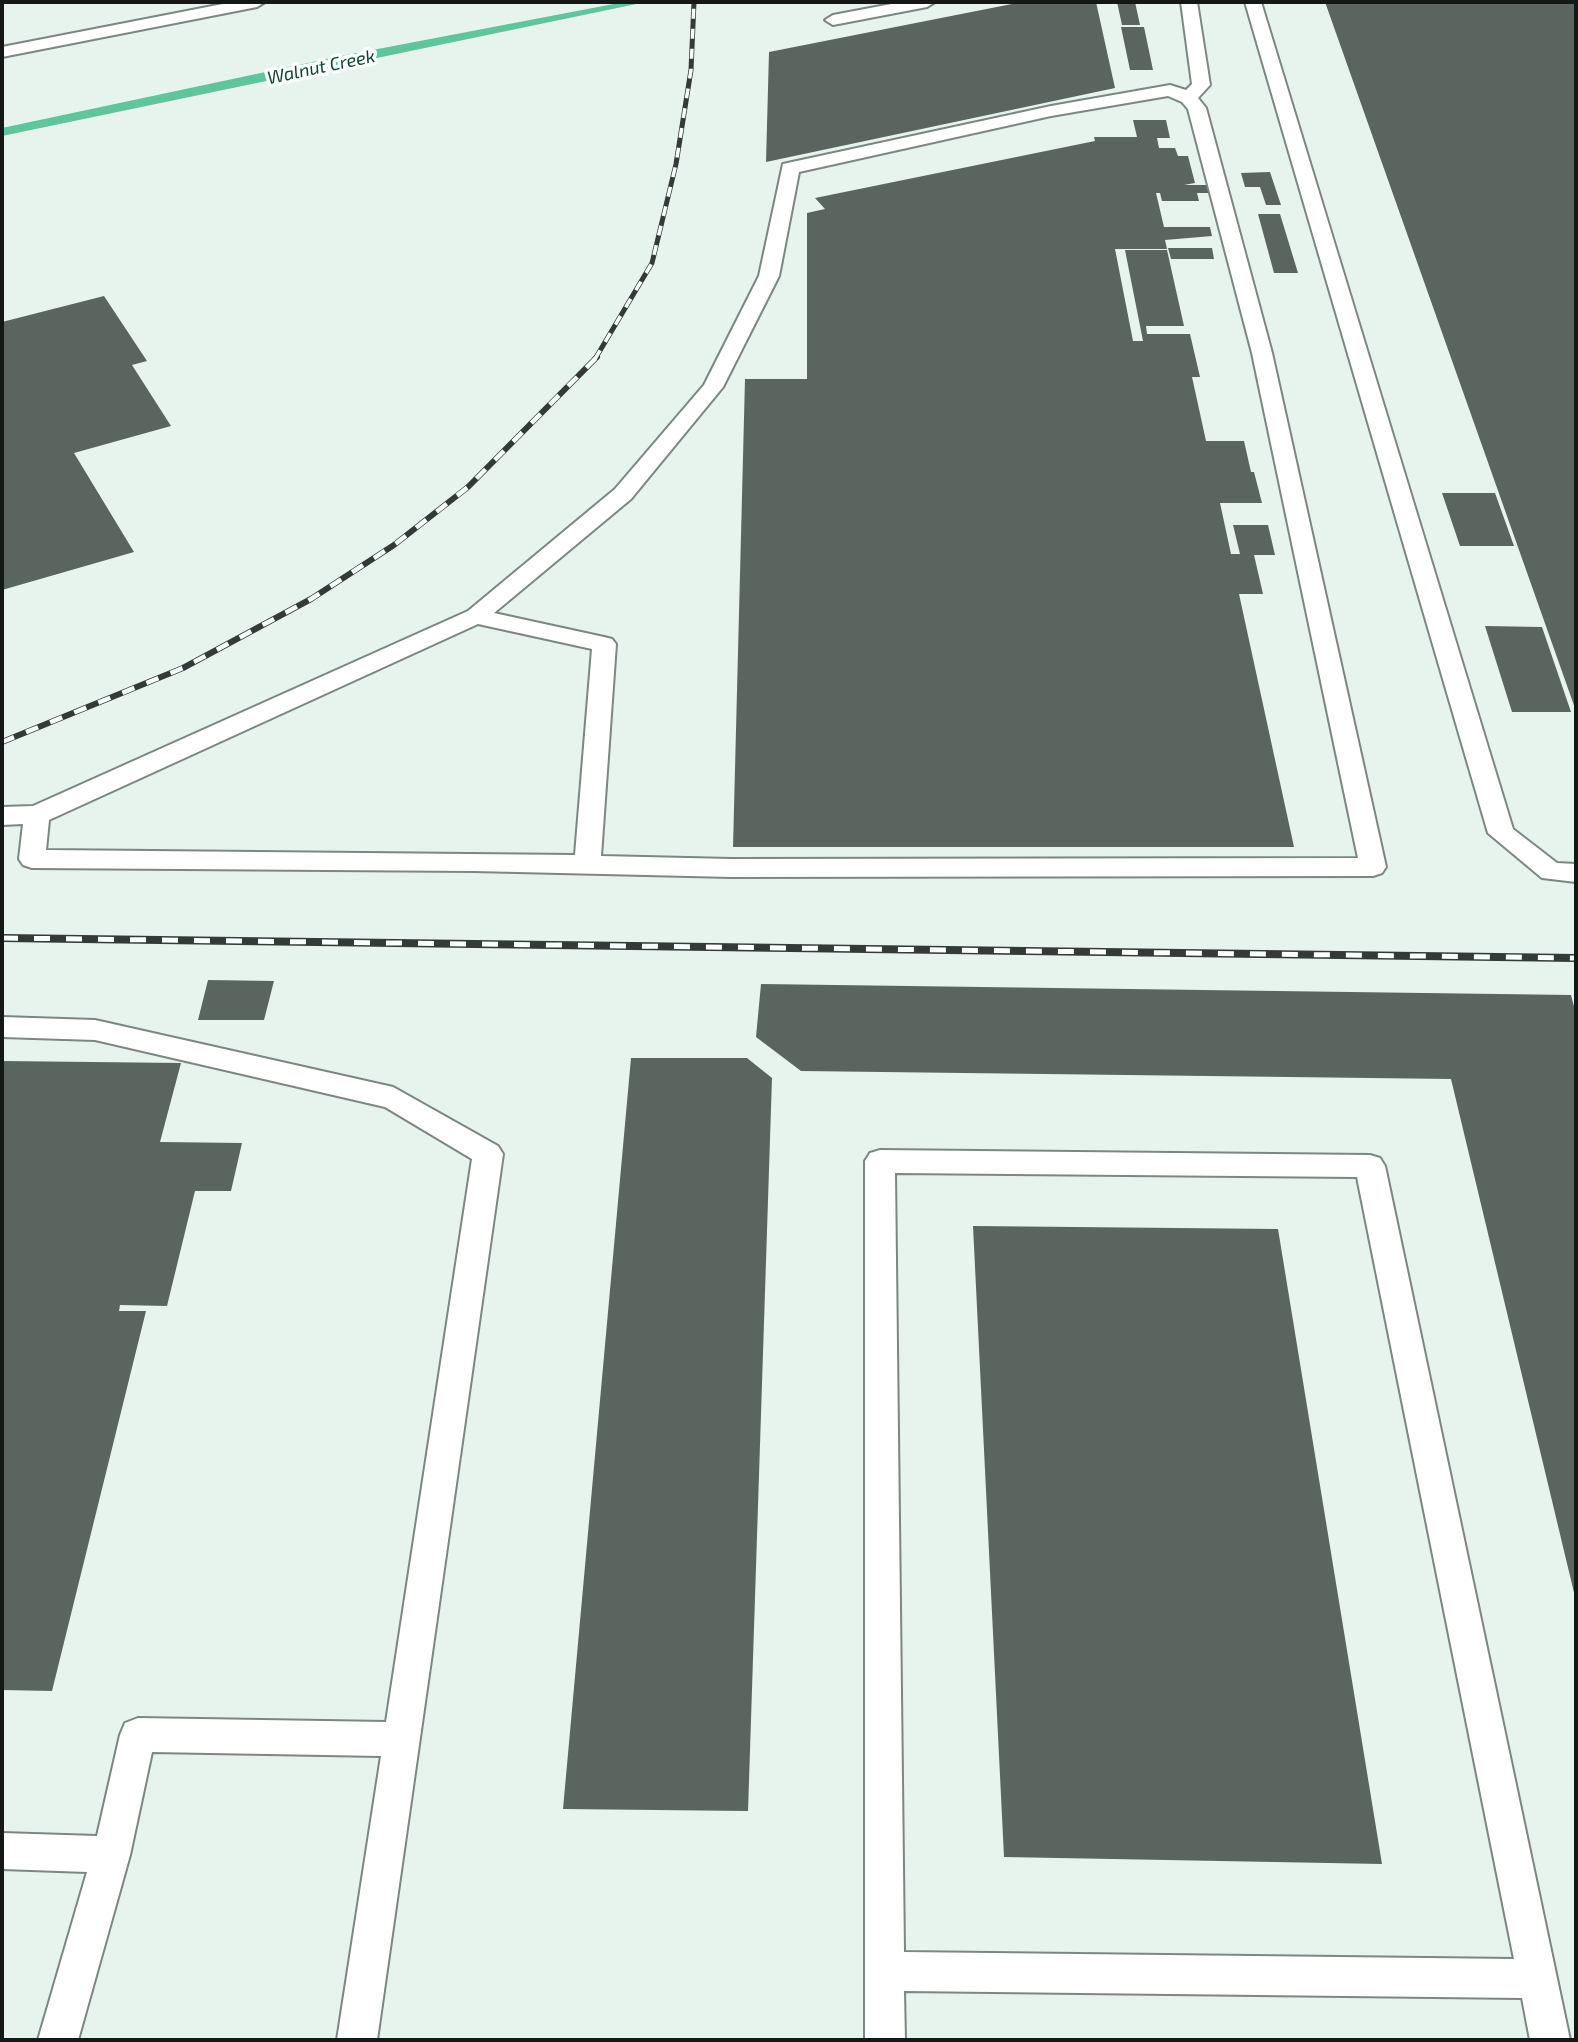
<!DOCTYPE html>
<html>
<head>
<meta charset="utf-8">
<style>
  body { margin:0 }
  #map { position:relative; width:1578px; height:2042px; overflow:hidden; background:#e6f4ed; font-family:"Exo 2",sans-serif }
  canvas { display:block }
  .frame { position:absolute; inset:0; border:4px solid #141816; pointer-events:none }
</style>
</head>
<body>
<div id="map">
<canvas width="1578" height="2042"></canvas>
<div class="frame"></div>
</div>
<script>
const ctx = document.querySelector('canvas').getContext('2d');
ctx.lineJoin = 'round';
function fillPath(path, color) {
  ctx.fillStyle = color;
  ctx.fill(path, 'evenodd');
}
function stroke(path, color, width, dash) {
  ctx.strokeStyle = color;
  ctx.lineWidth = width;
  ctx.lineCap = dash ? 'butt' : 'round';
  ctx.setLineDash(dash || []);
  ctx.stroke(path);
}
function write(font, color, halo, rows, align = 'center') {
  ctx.font = font + ' "Exo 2",sans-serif';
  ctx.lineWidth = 7;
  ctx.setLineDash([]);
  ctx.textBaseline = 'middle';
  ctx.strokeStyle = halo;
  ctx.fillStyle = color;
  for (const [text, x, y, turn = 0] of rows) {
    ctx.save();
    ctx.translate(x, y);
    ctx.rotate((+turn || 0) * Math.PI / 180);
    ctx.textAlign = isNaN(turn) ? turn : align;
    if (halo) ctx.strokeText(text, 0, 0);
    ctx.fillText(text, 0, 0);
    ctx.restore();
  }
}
fillPath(new Path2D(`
  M624 2H646L2 136V128L336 57Z`), '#61c49c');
fillPath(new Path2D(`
  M1022 2H1096L1115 88 766 162 769 52Z
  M1117 2H1135L1140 25H1122Z
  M1325 2H1576V711Z
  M1121 27H1144L1153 70H1130Z
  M1133 120H1166L1170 138H1157L1159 148H1175L1178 156H1188L1195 183 1184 185H1208L1210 193H1197L1199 201H1162L1160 193H1156L1164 227H1210L1212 236 1165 240 1167 249H1115L1133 341H1143L1125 250H1167L1184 326H1146L1147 334H1190L1200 377H1192L1206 441H1244L1251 472H1254L1262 503H1220L1231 554H1240L1233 525H1268L1275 555H1254L1263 594H1239L1294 847H733L745 379H807V213L825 209 815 198 1095 141 1094 137H1137Z
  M1270 172 1281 205H1266L1260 187H1245L1241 173Z
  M1258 214H1280L1298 273H1274Z
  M1168 248H1212L1214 259H1171Z
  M104 296 147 361 132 365 171 426 74 453 134 552 2 590V322Z
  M1442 493H1495L1514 546H1460Z
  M1485 626 1542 627 1571 712H1512Z
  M208 980 274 981 264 1020H198Z
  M761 984 1571 995 1576 1014V1601L1451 1079 801 1071 756 1037Z
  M631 1058H747L772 1078 748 1811 563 1809Z
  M2 1061 181 1063 160 1142 242 1143 231 1191H195L167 1306 120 1305 119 1311H146L52 1691 2 1690Z
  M973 1226 1278 1229 1382 1864 1004 1857Z`), '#5a6560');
const lane = new Path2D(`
  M233 2H265L257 7 2 57V47Z
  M902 2H935L927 7 833 25 825 20 833 15Z
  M1181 2H1197L1210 85 1198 98 1206 108 1272 353 1386 867 1382 873 1373 876 731 877 474 871 32 868 23 865 19 859 23 824 2 825V807L33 806 468 611 615 489 704 385 759 276 783 164 1051 106 1170 85 1186 90 1192 84ZM1168 96 1182 102 1188 109 1252 353 1358 858 731 859 601 856 616 644 612 639 604 637 494 613 631 499 723 387 779 276 799 172 1051 116ZM478 624 592 649 575 855 46 850 49 820Z
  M1245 2H1261L1513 829 1557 863 1576 864V882L1542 878 1488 833Z
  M2 1017 95 1020 393 1087 498 1146 503 1154 377 2040H337L381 1756 152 1752 130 1855 78 2040H38L87 1872 2 1869V1833L97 1836 120 1735 125 1723 138 1718 386 1722 472 1159 385 1107 95 1040 2 1037Z
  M880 1150 1370 1155 1380 1158 1385 1166 1570 2040H1530L1522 1998 904 1991 905 2040H865V1161L870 1153ZM895 1173 1357 1177 1514 1959 904 1952Z`);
stroke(lane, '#7c8782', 4);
fillPath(lane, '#fff');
const railFar2 = new Path2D(`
  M595 359 652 263 676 164 691 70 694 2`);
const railFar1 = new Path2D(`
  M2 742 183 668 311 599 394 545 468 487 597 357`);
const rail = new Path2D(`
  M2 938 1576 958`);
stroke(railFar2, '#343a37', 5);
stroke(railFar1, '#343a37', 6);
stroke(rail, '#343a37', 8);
stroke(railFar2, '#f9fffc', 3.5, [10]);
stroke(railFar1, '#f9fffc', 4.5, [13]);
stroke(rail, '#f9fffc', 5, [16]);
write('italic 18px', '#154030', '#f9fffc', [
  ["Walnut Creek",321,67,-12]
]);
</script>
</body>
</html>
